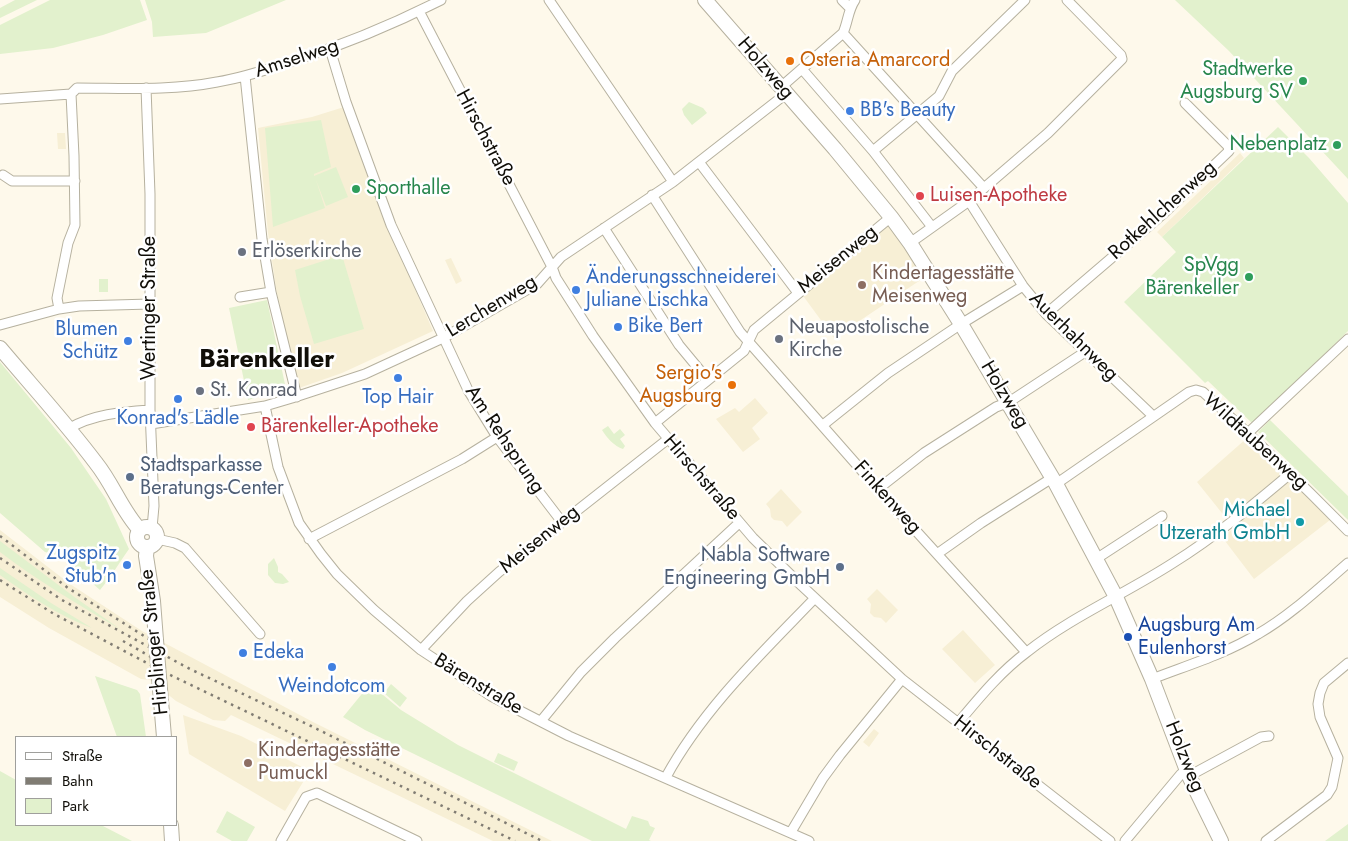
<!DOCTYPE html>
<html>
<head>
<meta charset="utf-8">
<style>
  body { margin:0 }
  #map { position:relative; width:1348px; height:841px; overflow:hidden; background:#fef9eb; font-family:Jost,sans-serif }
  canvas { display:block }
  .legend { position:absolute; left:15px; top:736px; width:162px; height:90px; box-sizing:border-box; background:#fff; border:1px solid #9f9f9c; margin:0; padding:6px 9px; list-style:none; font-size:15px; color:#100e08 }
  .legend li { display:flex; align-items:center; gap:10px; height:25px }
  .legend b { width:25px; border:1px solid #9f9f9c }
</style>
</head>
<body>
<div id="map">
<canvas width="1348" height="841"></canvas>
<ul class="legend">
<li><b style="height:6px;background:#fff"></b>Straße</li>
<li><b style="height:6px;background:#807c73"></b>Bahn</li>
<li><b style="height:14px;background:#e2f1cd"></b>Park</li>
</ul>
</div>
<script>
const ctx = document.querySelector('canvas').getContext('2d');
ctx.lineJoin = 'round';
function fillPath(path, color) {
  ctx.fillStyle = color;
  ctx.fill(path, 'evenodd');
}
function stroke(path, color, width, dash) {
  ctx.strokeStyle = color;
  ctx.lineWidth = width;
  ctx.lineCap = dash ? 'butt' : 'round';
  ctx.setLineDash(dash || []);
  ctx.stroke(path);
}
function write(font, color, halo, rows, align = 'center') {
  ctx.font = font + ' Jost,sans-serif';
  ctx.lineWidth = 5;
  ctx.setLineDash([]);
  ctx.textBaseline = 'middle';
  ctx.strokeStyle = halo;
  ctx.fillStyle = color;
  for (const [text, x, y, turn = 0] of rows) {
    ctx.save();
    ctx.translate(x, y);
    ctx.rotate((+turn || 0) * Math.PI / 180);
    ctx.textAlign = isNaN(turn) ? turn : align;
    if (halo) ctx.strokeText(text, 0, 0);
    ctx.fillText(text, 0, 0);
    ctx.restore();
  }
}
fillPath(new Path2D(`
  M344 107 384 217 433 331 342 373 299 388 289 351 276 288 268 233 258 128 312 117Z
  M57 133H65L66 149H58Z
  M1240 153 1244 158 1162 237 1157 232Z
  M889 225 925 277 834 338 801 293Z
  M451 258 462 281 456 284 445 260Z
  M755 398 768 413 752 428 760 439 743 452 716 419 735 408 739 412Z
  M1247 438 1330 520 1254 579 1222 537 1234 528 1197 482Z
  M781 489 802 512 787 527 782 521 774 520 771 517 770 509 766 504Z
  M0 530 70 584 142 631 313 722 552 841H493L231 715 225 721 213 720 176 701 150 680 141 679 49 628 0 597Z
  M877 589 898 610 886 623 881 618 874 617 870 613 871 604 867 599Z
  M963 630 995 665 975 683 942 649Z
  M183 715 241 736 310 771 285 811 189 754Z
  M874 729 879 733 869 747 863 742Z`), '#f7efd5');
fillPath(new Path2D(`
  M15 0H37L0 18V8Z
  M50 0H140L147 20 103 35 53 48 0 54V25Z
  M145 0H286L206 33 153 37 152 22Z
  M1175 0H1348V179L1229 51Z
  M689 102 703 108 707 113 692 125 684 115 682 109Z
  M321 120 331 167 314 174V176L336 167 348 197 326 206 316 180 325 208 273 227 265 128Z
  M1278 127 1309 158 1348 203V331L1253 424 1208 381 1205 383 1124 302 1176 252 1162 237Z
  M342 255 364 329 314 344 300 296 295 270Z
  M99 279H108V292H99Z
  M267 300 286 389 248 400 229 308Z
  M0 362 71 448 106 499 129 549C119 563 111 577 100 590L61 556 45 552 0 513Z
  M1270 420 1348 496V520L1258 432Z
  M608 426 614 434 620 429 625 435 620 439 625 446 623 449C614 446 607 438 602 430Z
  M0 541 73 596 120 629C79 605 38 581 0 552Z
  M274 558 278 567V572L282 574 289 582 283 584 275 583 268 575V564Z
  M0 568 51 603 92 628C59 616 28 595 0 575Z
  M95 676 137 690 140 694 146 737H117Z
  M370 684 401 710 458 745 626 829 632 816 648 821 650 826 655 828 649 840 651 841H592L365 730 343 717Z
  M391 684 407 698 400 707 384 693Z
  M498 753 518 762 514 771 494 762Z
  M0 771 16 780V825H101L132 841H0Z
  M227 811 255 827 247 841H232L216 832Z
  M1348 824V841H1325Z`), '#e2f1cd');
const street = new Path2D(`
  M549 0 673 182
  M842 0 850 8
  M419 11 552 267 556 278 593 336 655 423 753 538 802 586 902 679 1110 841
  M843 33 983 187
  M330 49 346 102 391 225 468 390 497 437 562 522
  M802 69 873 151 932 227
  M245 76 262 239 271 292 297 397
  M781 87 843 33C848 22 848 10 855 0
  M146 88 150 194V410L154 506 152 528
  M0 99 71 94
  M873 151 939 96 952 71 1025 0
  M699 162 798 293
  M3 175 12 181H75
  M652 195 740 332 878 489 1026 652
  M969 201 1023 286 1046 314 1153 416
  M604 228 679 345 708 380
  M910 243 969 201 1048 133 1122 59 1121 55 1067 0
  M240 297 271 292
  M59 309 57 298 68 243 75 225 74 156 71 94 77 88C123 88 171 91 217 82 242 78 266 70 290 62 343 45 392 25 441 0
  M1046 314 1164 213 1229 151 1228 146 1185 103
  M0 325 59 309 79 306 150 304
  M265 406 278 467 299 523 321 554 337 574 374 610 421 650 491 696 569 736 809 841
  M655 423 744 351 754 330 891 217
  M151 424 265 406 292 398 365 374 443 338 537 284 561 257 673 182 787 93
  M823 425 888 373 961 324 1023 286
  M68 429C93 414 122 412 150 410
  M1248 433 1348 339
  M1056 484 1189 392 1196 390 1203 392C1253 437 1301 483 1348 531
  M878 489 924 453 996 407 1009 402 1085 352
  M157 539 175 543 185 548 260 634
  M309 539 462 459 497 437
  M937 554 981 523 1052 478
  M1096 559 1162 516
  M421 650 467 601 499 572 668 439
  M1152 679C1188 665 1225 654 1258 634 1291 615 1319 588 1348 563
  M541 721 581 672 615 638 739 523
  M958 723C979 698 1000 672 1027 652 1071 617 1125 594 1173 563 1215 537 1253 505 1291 473
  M1189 776 1261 737 1269 736
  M666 777C703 709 761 654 815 598
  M791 832 823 778 840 755 902 679
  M281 841 306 797 317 793 417 841
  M1125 841 1181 774 1187 770
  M1266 841 1327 795 1332 787 1338 758 1320 717 1318 704 1320 693 1324 683 1348 663`);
const secondary = new Path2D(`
  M705 0 835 149 891 217 910 243 961 324 1056 484 1116 597 1152 679 1189 776 1221 841
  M0 348C32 386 66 423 96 463 113 484 122 511 140 530
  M137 537a10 10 0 1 1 20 0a10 10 0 1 1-20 0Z
  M147 547 146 556 153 601 156 640
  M159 677 164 737
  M171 825 172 841`);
stroke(street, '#b6b19f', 11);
stroke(secondary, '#b6b19f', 16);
stroke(street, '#fff', 9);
stroke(secondary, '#fff', 14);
stroke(new Path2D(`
  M0 536 68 588 152 641
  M0 558 62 600 190 669 311 726 542 841
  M0 580 54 614 162 671 515 841
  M123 641 167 666`), '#807c73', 2.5, [2.5, 5]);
const secondaryBridge = new Path2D(`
  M156 640 159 677`);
stroke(secondaryBridge, '#b6b19f', 16, []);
stroke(secondaryBridge, '#fff', 14);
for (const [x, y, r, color] of [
  [790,61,5,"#e8710a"],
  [1303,81,5,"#2e9e5b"],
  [850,111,5,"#3f7fe0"],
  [1337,145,5,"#2e9e5b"],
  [356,189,5,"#2e9e5b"],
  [920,196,5,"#e0444e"],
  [242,252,5,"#6b7280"],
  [1249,277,5,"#2e9e5b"],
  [862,285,5,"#8d6e63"],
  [576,290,5,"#3f7fe0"],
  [618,327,5,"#3f7fe0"],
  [779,339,5,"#6b7280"],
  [128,341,5,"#3f7fe0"],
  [398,378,5,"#3f7fe0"],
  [732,385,5,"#e8710a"],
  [200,391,5,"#6b7280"],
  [178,399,5,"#3f7fe0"],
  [251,427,5,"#e0444e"],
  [130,477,5,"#5c6f8a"],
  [1300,522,5,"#0f9aa8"],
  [127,565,5,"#3f7fe0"],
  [840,567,5,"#5c6f8a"],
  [1128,637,5,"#1a4fb4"],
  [243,653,5,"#3f7fe0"],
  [332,667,5,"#3f7fe0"],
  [248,763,5,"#8d6e63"]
]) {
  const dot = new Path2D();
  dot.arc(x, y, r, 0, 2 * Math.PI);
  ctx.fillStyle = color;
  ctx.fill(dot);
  stroke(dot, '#fff', 2);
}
write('20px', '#100e08', '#fff', [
  ["Amselweg",297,59,-18],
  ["Holzweg",765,69,49],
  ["Hirschstraße",485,138,62],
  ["Rotkehlchenweg",1163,211,-42],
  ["Meisenweg",838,260,-39],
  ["Lerchenweg",492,307,-31],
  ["Wertinger Straße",150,308,-90],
  ["Auerhahnweg",1073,337,45],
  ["Holzweg",1004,395,59],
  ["Am Rehsprung",504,440,56],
  ["Wildtaubenweg",1255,442,42],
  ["Hirschstraße",701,478,49],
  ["Finkenweg",887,498,48],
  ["Meisenweg",540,540,-39],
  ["Hirblinger Straße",155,642,-96],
  ["Bärenstraße",478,685,31],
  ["Hirschstraße",997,753,38],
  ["Holzweg",1184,757,68]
]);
write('20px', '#c56008', '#fff', [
  ["Osteria Amarcord",800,61],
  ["Sergio's",722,374,"right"],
  ["Augsburg",722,397,"right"]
], 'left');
write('20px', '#27864d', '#fff', [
  ["Stadtwerke",1293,70],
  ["Augsburg SV",1293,93],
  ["Nebenplatz",1327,145],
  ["Sporthalle",366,189,"left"],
  ["SpVgg",1239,266],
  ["Bärenkeller",1239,289]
], 'right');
write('20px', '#366cbe', '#fff', [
  ["BB's Beauty",860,111],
  ["Änderungsschneiderei",586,278],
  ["Juliane Lischka",586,301],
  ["Bike Bert",628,327],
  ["Blumen",118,330,"right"],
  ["Schütz",118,353,"right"],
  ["Top Hair",398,398,"center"],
  ["Konrad's Lädle",178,419,"center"],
  ["Zugspitz",117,554,"right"],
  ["Stub'n",117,577,"right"],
  ["Edeka",253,653],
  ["Weindotcom",332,687,"center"]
], 'left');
write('20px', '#be3a42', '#fff', [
  ["Luisen-Apotheke",930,196],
  ["Bärenkeller-Apotheke",261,427]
], 'left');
write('20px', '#5b616d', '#fff', [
  ["Erlöserkirche",252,252],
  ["Neuapostolische",789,328],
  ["Kirche",789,351],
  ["St. Konrad",210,391]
], 'left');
write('20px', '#785e54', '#fff', [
  ["Kindertagesstätte",872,274],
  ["Meisenweg",872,297],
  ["Kindertagesstätte",258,751],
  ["Pumuckl",258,774]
], 'left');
write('20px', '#4e5e75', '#fff', [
  ["Stadtsparkasse",140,466],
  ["Beratungs-Center",140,489],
  ["Nabla Software",830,556,"right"],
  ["Engineering GmbH",830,579,"right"]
], 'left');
write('20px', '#0d838f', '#fff', [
  ["Michael",1290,511],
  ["Utzerath GmbH",1290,534]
], 'right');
write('20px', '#164399', '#fff', [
  ["Augsburg Am",1138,626],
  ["Eulenhorst",1138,649]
], 'left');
write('bold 25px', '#100e08', '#fff', [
  ["Bärenkeller",267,361]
]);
</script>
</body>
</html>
